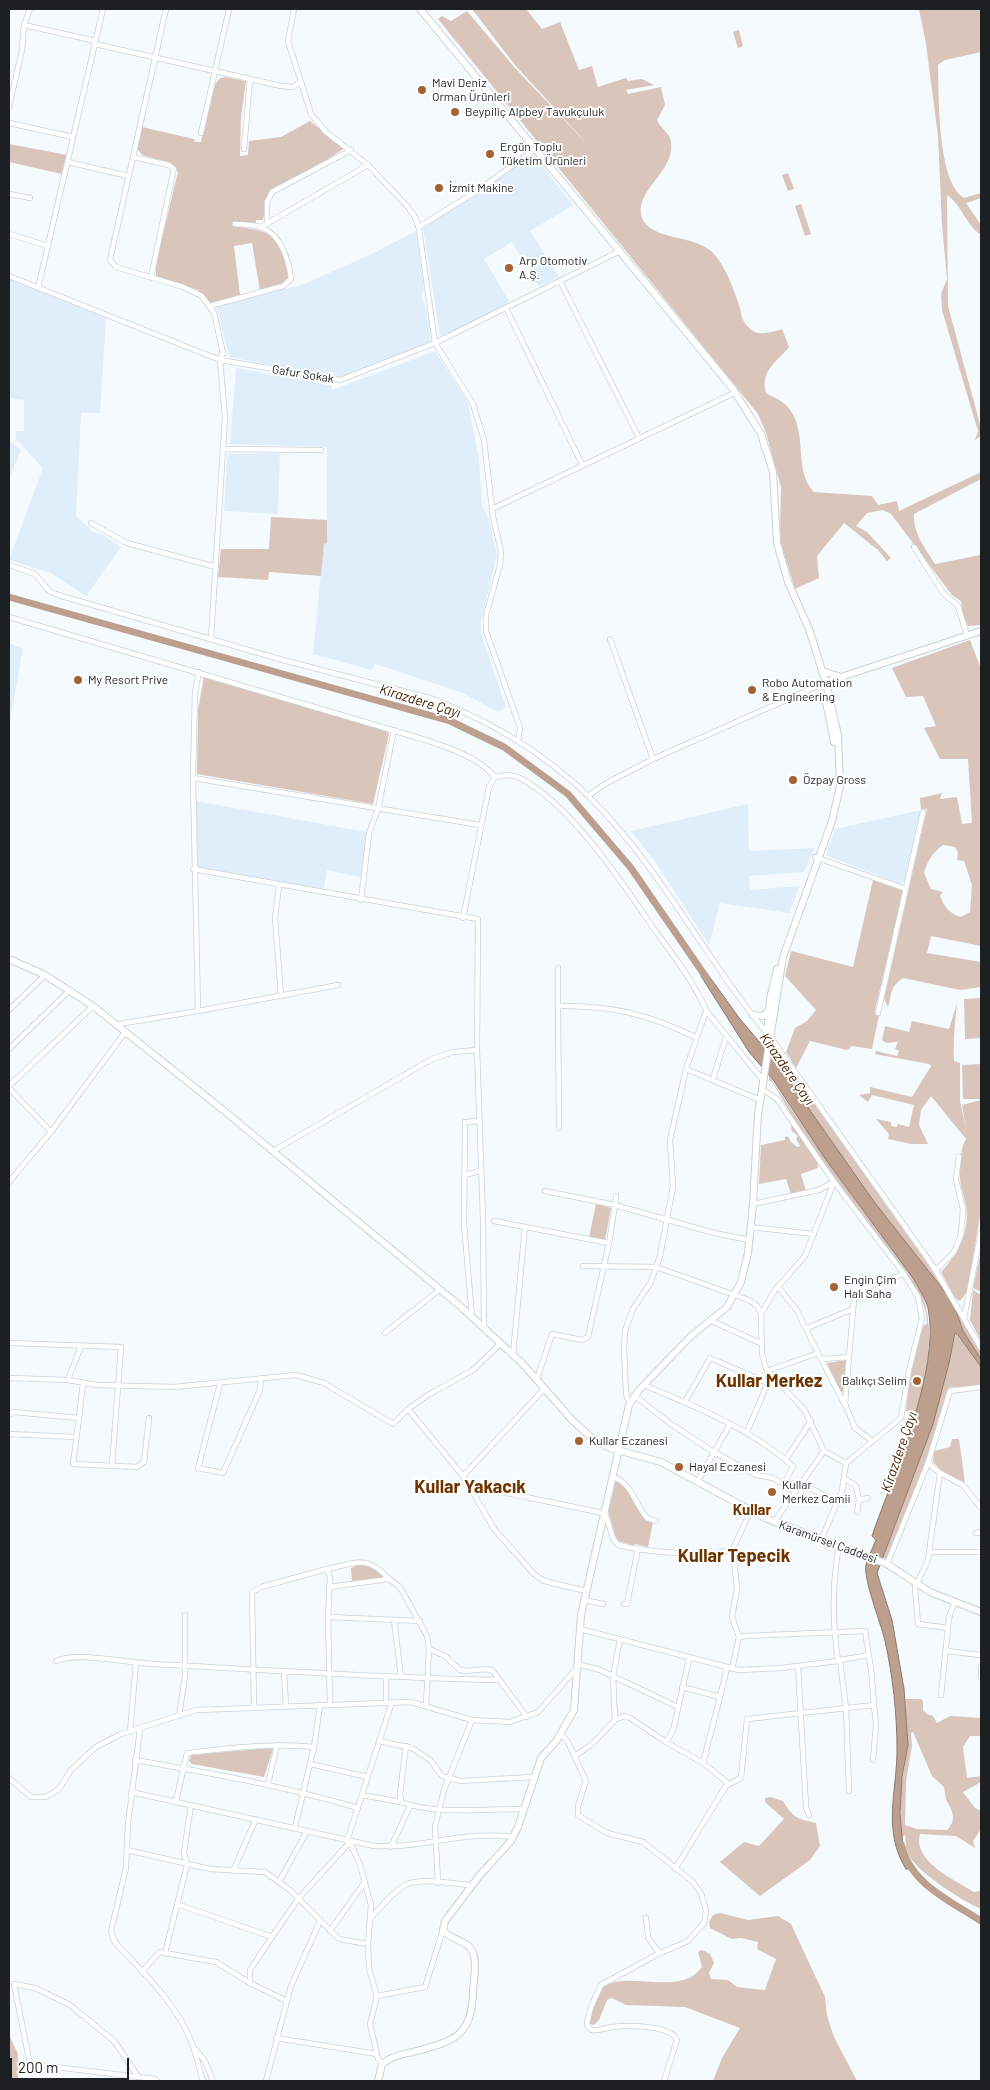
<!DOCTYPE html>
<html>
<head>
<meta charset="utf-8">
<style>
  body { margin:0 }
  #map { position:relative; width:990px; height:2090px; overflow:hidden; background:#f4fafe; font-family:Barlow,sans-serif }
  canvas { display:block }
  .frame { position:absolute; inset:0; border:10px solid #1d2022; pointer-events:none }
  .scale { position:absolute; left:10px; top:2058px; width:119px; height:22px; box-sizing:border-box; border:2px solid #1d2022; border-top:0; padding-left:6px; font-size:15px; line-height:18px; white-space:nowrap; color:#1d2022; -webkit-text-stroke:4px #fff; paint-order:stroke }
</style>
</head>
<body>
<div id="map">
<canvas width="990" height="2090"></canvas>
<div class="frame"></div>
<div class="scale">200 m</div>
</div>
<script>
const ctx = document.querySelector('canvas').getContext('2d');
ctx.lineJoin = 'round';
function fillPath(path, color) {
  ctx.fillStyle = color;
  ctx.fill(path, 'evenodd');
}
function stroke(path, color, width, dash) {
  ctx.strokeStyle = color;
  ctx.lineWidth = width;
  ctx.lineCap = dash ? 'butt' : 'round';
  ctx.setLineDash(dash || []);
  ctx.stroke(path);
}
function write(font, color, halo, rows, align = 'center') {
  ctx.font = font + ' Barlow,sans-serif';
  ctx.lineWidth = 4;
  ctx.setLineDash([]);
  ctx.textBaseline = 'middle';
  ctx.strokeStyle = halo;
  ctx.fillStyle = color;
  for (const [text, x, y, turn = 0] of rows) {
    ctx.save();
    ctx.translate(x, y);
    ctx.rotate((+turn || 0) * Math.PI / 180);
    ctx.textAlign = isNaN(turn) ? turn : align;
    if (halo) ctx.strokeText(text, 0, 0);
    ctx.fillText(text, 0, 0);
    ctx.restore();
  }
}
fillPath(new Path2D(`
  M534 155 573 205 530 231 559 277 539 287 512 242 484 259 510 302 444 336 440 335 423 228Z
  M416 231 424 289 421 295 427 312 431 341 428 345 347 377H335L229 357 216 305 302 285 370 255Z
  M9 279 106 318 100 413H81L76 516 93 532 102 534 121 547 86 596 51 573 9 560 43 468 16 439V431H24V400L9 398Z
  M435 351 468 403 479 459 482 505 489 519 497 555 481 621V634L506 707 498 712 461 692 375 664 372 670 313 654 324 543H327V447L230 444 236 368 332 386V390Z
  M9 440 21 450 9 479Z
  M280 453 278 514 224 511 227 457 229 454Z
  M9 643 23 649 10 719H9Z
  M196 801 367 832 361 877 327 870 324 889 197 867Z
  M748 804 749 851 815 848 804 872 749 876 750 890 800 886 789 913 720 903 709 945 656 863 631 831Z
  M921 810 905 881 901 884 830 857 826 854 835 829Z`), '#dfeefa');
fillPath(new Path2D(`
  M472 9H526L542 29 560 22 579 70 592 66 598 87 626 78 628 81 642 79 654 85 626 90 628 94 661 87 665 105 657 120C661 129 670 133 671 142 675 172 637 188 641 214 646 242 696 233 714 254 726 268 733 287 739 305 741 310 741 318 745 323 748 328 754 333 760 333 767 334 776 331 782 329L789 347C776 363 760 371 766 393 773 397 781 400 786 405 810 429 792 470 814 492L872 496 878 505 897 501 899 511 981 472V479L914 514C913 533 925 548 935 564L981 555V625L968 626 963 618 961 601 952 595 891 514 883 510 867 513 856 526 867 532 891 558 887 561 878 550 844 523 817 556 819 578 795 589 780 540 781 487 766 433 758 414 438 19 442 16 451 21 467 11 515 68 591 148 515 65Z
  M919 9H981V52L945 60 938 65C939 95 937 182 964 198L981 193V198L966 203 981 225V235C966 225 961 204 947 195L948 306 981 428V436L975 440 978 431 942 310 941 294 947 279 942 225 938 136 926 44Z
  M739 30 743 46 738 48 733 32Z
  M224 77 246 81 241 116 240 156 248 155 249 141 281 137 310 121 344 148 307 174 274 187 268 194 263 220H256V224L233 221 232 226C277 232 277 234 290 277L286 284 260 291 252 243 234 246 240 295 210 303 198 290 156 276V263L178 172 171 163 142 155 137 148 142 127 194 139 195 142H201L215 85 219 79Z
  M9 144 67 155 62 174 9 162Z
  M788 173 794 189 788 191 782 175Z
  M801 204 811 234 805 236 795 206Z
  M271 517 327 520V543L324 544 321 576 269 572 268 580 218 577 221 549H269Z
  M970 640 981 669V946L931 936 927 953 981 962V987L960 990 903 978C889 987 892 996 888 1007L884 998 927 809 921 810 920 798 942 793 940 799 957 797 962 824 972 823 968 759H940L924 728 936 726 923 696 906 697 892 668ZM943 845 955 847 958 853 957 860 964 861 972 885 970 912 961 917C949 913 945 908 940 896L943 892 931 889 924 873C928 860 932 853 943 845Z
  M204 676 385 730 389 734 373 804 197 774 198 710Z
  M873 880 901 889 903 892 875 1010V1014L879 1015 872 1049 852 1046 847 1050 810 1041 796 1068 786 1052 795 1028 807 1021 816 1010 785 976 791 951 853 967Z
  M981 998V1038L965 1039 964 999Z
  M957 1003C955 1023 953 1042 954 1061L960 1063V1101L966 1128 962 1105 981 1100V1210L967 1292 960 1301 955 1298 941 1272C958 1254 970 1232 966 1206 962 1185 958 1185 961 1161 961 1153 962 1146 966 1139L931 1096 921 1110 919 1125 928 1144H911L888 1139 889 1134 876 1119 891 1122V1126L897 1127 898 1124 909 1127 914 1105 872 1095 868 1102 859 1095 870 1093V1087L912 1097 931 1066 929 1064 875 1054 876 1051 897 1056 899 1051 895 1049 898 1042 886 1043 882 1040 885 1026 909 1032 912 1021 949 1029Z
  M774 1047 921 1254 949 1297 875 1203 772 1057Z
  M981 1064V1099H963L962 1065Z
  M769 1076 824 1157 921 1291C936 1329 928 1376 915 1413L906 1411 910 1372 923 1326 927 1324 926 1313 920 1295 798 1127 773 1083 769 1080Z
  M790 1121 817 1159 818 1168 801 1174 806 1191 791 1194 786 1179 759 1184 761 1145 785 1140V1137L788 1136 791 1142 797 1147 800 1146 796 1139 798 1136 792 1131Z
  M596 1204 611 1208 605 1240 589 1237Z
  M981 1251V1292L973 1288Z
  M973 1290 981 1295V1341L970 1320Z
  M957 1312 981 1352V1359L963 1331Z
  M956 1333 981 1367V1386L950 1387 947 1391 927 1457 887 1559 883 1558 933 1424Z
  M846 1360 843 1391 841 1392 827 1363Z
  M952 1439H959L965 1483 941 1470 933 1462 934 1451 950 1447Z
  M618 1480C631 1490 637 1518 653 1522L648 1547 635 1544 634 1546 616 1540 607 1506 614 1483Z
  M359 1565 373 1566 384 1576 383 1578 352 1582 351 1568Z
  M905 1699H921L923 1701V1710L927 1714 933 1716 937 1723 950 1716 981 1718V1736H970L963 1747 967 1778 981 1776V1782L963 1792 975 1808 981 1811V1829L973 1841 975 1848 956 1836 920 1834C912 1861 955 1880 974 1892L981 1891V1909C964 1902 919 1873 910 1857 905 1851 906 1842 905 1835L902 1837 900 1794 908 1745ZM913 1732 932 1776 944 1787 946 1800C953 1811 957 1820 947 1830L917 1829 905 1825 906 1781 912 1746 911 1733Z
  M269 1748 273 1749 264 1777 192 1764 189 1761 191 1755Z
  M770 1797 783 1801C794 1819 796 1818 816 1823L820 1846 810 1860 760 1896 720 1862 744 1842 759 1846 784 1819 765 1802V1798Z
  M720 1913 748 1920 778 1916 791 1924 825 1997 827 2016 834 2037 857 2081H713L722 2058 740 2028 685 2007 626 2005 612 1998 607 2000 599 2020 594 2025 590 2024C592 2014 593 2003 598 1994 615 1963 678 2001 702 1967L698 1952 702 1950 710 1954 714 1963 709 1973 711 1979 728 1980 737 1987 765 1990 776 1959 757 1949 758 1942 741 1938 732 1939 710 1928 709 1922 713 1915Z
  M9 2035 18 2054V2081H9Z`), '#d9c5b9');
const water = new Path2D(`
  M706 972 740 1019 773 1058 875 1203 949 1297 954 1305 963 1331 981 1359V1367L958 1335 955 1333 949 1363 933 1424 877 1573 892 1620 904 1689 908 1745 902 1777 900 1813 904 1859 910 1869H906C882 1830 897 1792 897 1750 897 1714 893 1677 885 1641 881 1623 863 1579 866 1565 868 1556 873 1548 876 1540L872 1536C893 1475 941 1370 928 1308 925 1297 918 1287 912 1277L824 1157 774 1081 749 1052 701 976Z`);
fillPath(water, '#bc9f8d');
stroke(water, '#8c796d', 1);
stroke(new Path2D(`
  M9 597 450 721 504 747 568 794 631 868 708 980
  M901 1844C910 1884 949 1900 981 1921`), '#bc9f8d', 7);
const street = new Path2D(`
  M166 9 110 260 116 267 183 287 202 296 214 313 223 353 220 360 225 417 211 638
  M294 9 288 41 311 114 326 132 368 165 407 206 415 217 419 229 435 343 473 404 484 440 493 517 501 551 500 565 486 615V631L520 728 518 741
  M24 25 96 41
  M95 44 281 86 293 87 301 82
  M9 107 22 50 24 25 30 9
  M9 123 73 137
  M201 133 229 9
  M244 149 250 79
  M133 157 169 165 174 169 151 277
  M68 162 128 176
  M9 194 30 198
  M267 222V202L272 192 351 150
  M261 227 368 165
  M419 227 477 191 534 150
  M9 234 48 246
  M9 276 220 360 340 380 435 343 616 253
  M560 281 639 438
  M38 288 103 9
  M210 306 283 286 291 279C289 261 281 235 263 228 255 224 244 225 235 224
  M506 308 582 464
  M223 449 321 450
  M492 509 732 394
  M91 523 127 543 216 567
  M914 547 943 593 958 606 967 635
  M9 565 35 574 49 591 58 595 283 660 433 699C501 725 564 766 612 821 671 888 713 969 771 1038L933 1266 981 1348
  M9 617 419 738C446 747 476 755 495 777L489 787 463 918
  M610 639 653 759
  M495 777C503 775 510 774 518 777 569 802 622 882 654 929 673 955 694 982 707 1012
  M193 778 480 825
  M588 796 605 784 653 759 822 684
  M815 857 906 889
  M193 869 478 919 477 1050 483 1219 484 1328
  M279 886 275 918 281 995
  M361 900 369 833 378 809 394 730
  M558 968V1006C610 1005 648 1014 695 1037
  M558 1006 559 1128
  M9 1010 45 975
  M198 1011 338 985
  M878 1013 923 812
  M119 1024 198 1011 193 778 195 692 199 672
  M9 1049 70 990
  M686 1069 760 1100
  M713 1079 726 1037
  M9 1086 93 1006
  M9 1088 51 1132
  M762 1089 777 1099 834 1182 904 1274 918 1297 922 1318 909 1370 901 1418 846 1463
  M273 1151 432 1059 453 1052 477 1050
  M465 1175 480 1171
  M9 1182 51 1132 126 1031
  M545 1191 615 1205 616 1196
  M753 1204 819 1190 834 1182 805 1256 775 1290 761 1314
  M494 1221 609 1243 588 1337 582 1340 552 1334 537 1379
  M750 1227 814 1234
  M609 1243 615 1205 714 1233 749 1240
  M583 1266 656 1267 749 1300 757 1306 761 1314 762 1354 767 1371 804 1409 824 1451 846 1463 842 1491 822 1538
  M936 1270 954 1252 961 1235 963 1209 956 1180 959 1156
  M472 1317 464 1224 465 1122 478 1121
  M964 1318 981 1232
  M712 1321 762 1344
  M807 1328 853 1309
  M385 1333 439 1290
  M9 1343 121 1347 112 1466
  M818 1353 844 1403
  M513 1354 525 1227
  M822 1359 849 1357
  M767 1371 818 1353 796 1309 778 1287
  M9 1378 68 1380 97 1385 174 1387 296 1375 324 1383 393 1424 408 1409 428 1395 473 1370 501 1343
  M68 1380 81 1346
  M220 1384 198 1468 223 1473 260 1390 261 1379
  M644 1385C696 1407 750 1428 793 1466L786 1480 797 1487
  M635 1396 671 1424 714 1452 756 1475 773 1478 794 1491
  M631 1402 627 1398 626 1391 624 1349 625 1331 633 1309 651 1282 660 1256 673 1187 670 1140 686 1069 705 1014 707 1012 762 1079
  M685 1402 710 1358 768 1383
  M408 1409 463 1476 495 1530 534 1574 544 1581 586 1591
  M9 1415 14 1412 79 1418 83 1383
  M79 1418 73 1464 137 1467 144 1462 149 1418
  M747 1432 769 1380
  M9 1434 75 1437
  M872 1441 855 1428 845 1404 854 1299 860 1290 904 1274
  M786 1459 811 1421
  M940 1473 963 1485 981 1508
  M463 1476 545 1388
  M612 1477C632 1482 635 1504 647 1518L656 1521
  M845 1479 856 1486 859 1500 868 1498
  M698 1481 730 1424
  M800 1483 838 1502
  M468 1485 603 1513
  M857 1512 859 1500
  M605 1513 613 1538 618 1545C642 1551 710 1559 733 1549L751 1510
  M774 1522 824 1451
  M976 1533 981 1532
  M839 1545C832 1584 832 1621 838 1661L840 1660 846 1709 849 1791
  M733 1549 737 1589 732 1617 739 1637
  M929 1552H981
  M887 1564 928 1463
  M327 1569C358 1563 366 1554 389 1579
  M329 1587 389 1579 400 1587 427 1636 429 1649 426 1706
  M584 1600 603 1604
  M624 1604H627L638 1549
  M328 1617 330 1705
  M394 1620 401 1677
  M948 1628 918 1624 915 1588 928 1560 940 1473 928 1463 950 1391 981 1387
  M580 1629 739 1670 781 1668 838 1661
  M620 1639 613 1676 615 1720 624 1716 630 1718 666 1742 673 1731 689 1659
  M429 1649 445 1656 460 1670C471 1673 481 1667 492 1670L527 1717
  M946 1651 981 1655
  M840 1660 869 1655
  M56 1661C81 1651 125 1663 153 1664 268 1670 383 1678 498 1680
  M578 1664 600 1670 678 1707
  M798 1666 806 1807 809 1815
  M284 1671 286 1707
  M386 1676V1703
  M981 1677V1667
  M682 1687 720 1697 727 1668
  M941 1695 949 1618 954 1603
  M254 1708 252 1592 261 1587 327 1569 330 1577 328 1617 420 1621
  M179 1716 185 1676V1615
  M140 1729 128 1824 126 1868 111 1931 114 1941C142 1972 175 2001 191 2041 196 2054 199 2068 203 2081
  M130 1732 136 1663
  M561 1734 568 1742 586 1781 578 1806V1815L607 1833 643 1842 692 1881 701 1893 706 1911 704 1923 688 1941 658 1954 601 1985 591 2007 587 2023 588 2027 592 2030C599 2031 605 2028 612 2027 627 2025 671 2025 677 2040L664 2081
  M379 1741 412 1748 430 1760 442 1776 461 1781 534 1777
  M666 1742 703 1763 729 1784
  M406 1746 400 1793 401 1802C433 1815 490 1809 524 1809
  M314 1747 320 1705
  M575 1756 592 1744 615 1720
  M135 1760C210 1773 284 1786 358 1808
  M873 1760 876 1725 874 1705
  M703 1763 720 1697
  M310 1764 368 1777
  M9 1778 31 1797H46L59 1789 71 1770 96 1747 121 1734 196 1710 411 1702 472 1720 510 1722 538 1712 577 1668
  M268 1784 277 1745
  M131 1792 374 1846C420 1849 466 1830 513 1837
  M362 1795 401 1802
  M176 1801 187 1753C230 1748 271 1743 314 1747L295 1827
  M347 1841 392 1702
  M391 1847 410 1806
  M127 1850 210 1869 265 1872 290 1890 339 1939 368 1944
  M675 1869 726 1786 741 1778 747 1719 874 1705 871 1669 865 1631 745 1636 739 1637 732 1669
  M233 1871 256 1819
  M279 1882 307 1831
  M438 1883 435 1826 444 1790 472 1720
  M177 1904 272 1937 298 1899 350 1842 360 1865 371 1905 368 1944 369 1969 377 1996 370 2024 378 2059 382 2064
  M371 1918C381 1906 392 1893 405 1885 419 1877 456 1884 472 1885
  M646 1918 648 1937 659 1953
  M330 1931 364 1883
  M165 1953 187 1865 184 1852 191 1805
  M142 1972 159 1952 216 1962 250 1983 287 2001
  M250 1983V1970L272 1937
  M377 1996 425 1987 443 1930
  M276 2038 377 2054
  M196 2050 205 2061 213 2081
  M137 2075 115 2042 70 2005 35 1988 14 1984 30 2064 155 2079 157 2081
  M266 2081 291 1986 320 1921`);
const secondary = new Path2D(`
  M822 671 841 677
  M823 683 981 631
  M826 702 834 742
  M9 959 45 975 93 1006 228 1114 460 1306 523 1364 572 1420 593 1439 610 1448 661 1462 765 1518 887 1564 930 1592 981 1612
  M753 1015 763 1016 769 1010
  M767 1036 770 999 777 969
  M378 2081 382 2064 388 2060C396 2055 404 2054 413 2052 454 2041 472 2037 473 1991 474 1980 477 1963 473 1953 469 1940 451 1941 443 1930L445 1921 480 1875 511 1841 518 1827 541 1758 557 1740 574 1710 581 1615 629 1405 639 1390 691 1336 727 1307 741 1282 748 1253 753 1204 758 1114 783 957 832 821 840 786 838 735 826 683 809 629 788 582 777 543 773 472 761 434 733 389 420 9`);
stroke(street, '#cad2d9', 6);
stroke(secondary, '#cad2d9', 8);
stroke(street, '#fff', 4.5);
stroke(secondary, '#fff', 6);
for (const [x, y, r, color] of [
  [422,90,5,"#a46131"],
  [455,112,5,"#a46131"],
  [490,154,5,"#a46131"],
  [439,188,5,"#a46131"],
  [509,268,5,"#a46131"],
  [78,680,5,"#a46131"],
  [752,690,5,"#a46131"],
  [793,780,5,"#a46131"],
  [834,1287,5,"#a46131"],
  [917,1381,5,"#a46131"],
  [579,1441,5,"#a46131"],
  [679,1467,5,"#a46131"],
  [772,1492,5,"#a46131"]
]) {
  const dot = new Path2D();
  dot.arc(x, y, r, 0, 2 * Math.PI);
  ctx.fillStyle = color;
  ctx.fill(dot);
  stroke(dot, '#fff', 2);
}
write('12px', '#1d2022', '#fff', [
  ["Mavi Deniz",432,83],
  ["Orman Ürünleri",432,97],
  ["Beypiliç Alpbey Tavukçuluk",465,112],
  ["Ergün Toplu",500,147],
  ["Tüketim Ürünleri",500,161],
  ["İzmit Makine",449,188],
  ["Arp Otomotiv",519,261],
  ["A.Ş.",519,275],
  ["My Resort Prive",88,680],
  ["Robo Automation",762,683],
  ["& Engineering",762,697],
  ["Özpay Gross",803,780],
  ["Engin Çim",844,1280],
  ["Halı Saha",844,1294],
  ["Balıkçı Selim",907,1381,"right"],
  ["Kullar Eczanesi",589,1441],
  ["Hayal Eczanesi",689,1467],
  ["Kullar",782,1485],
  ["Merkez Camii",782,1499]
], 'left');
write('12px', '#1d2022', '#fff', [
  ["Gafur Sokak",303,374,9],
  ["Karamürsel Caddesi",828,1542,20]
]);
write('italic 14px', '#492102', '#fff', [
  ["Kirazdere Çayı",420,701,17],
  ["Kirazdere Çayı",787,1069,55],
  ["Kirazdere Çayı",899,1452,-71]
]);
write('bold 15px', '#6e3400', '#fff', [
  ["Kullar",752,1510]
]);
write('bold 18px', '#6e3400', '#fff', [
  ["Kullar Merkez",769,1381],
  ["Kullar Yakacık",470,1487],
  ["Kullar Tepecik",734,1556]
]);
</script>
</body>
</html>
